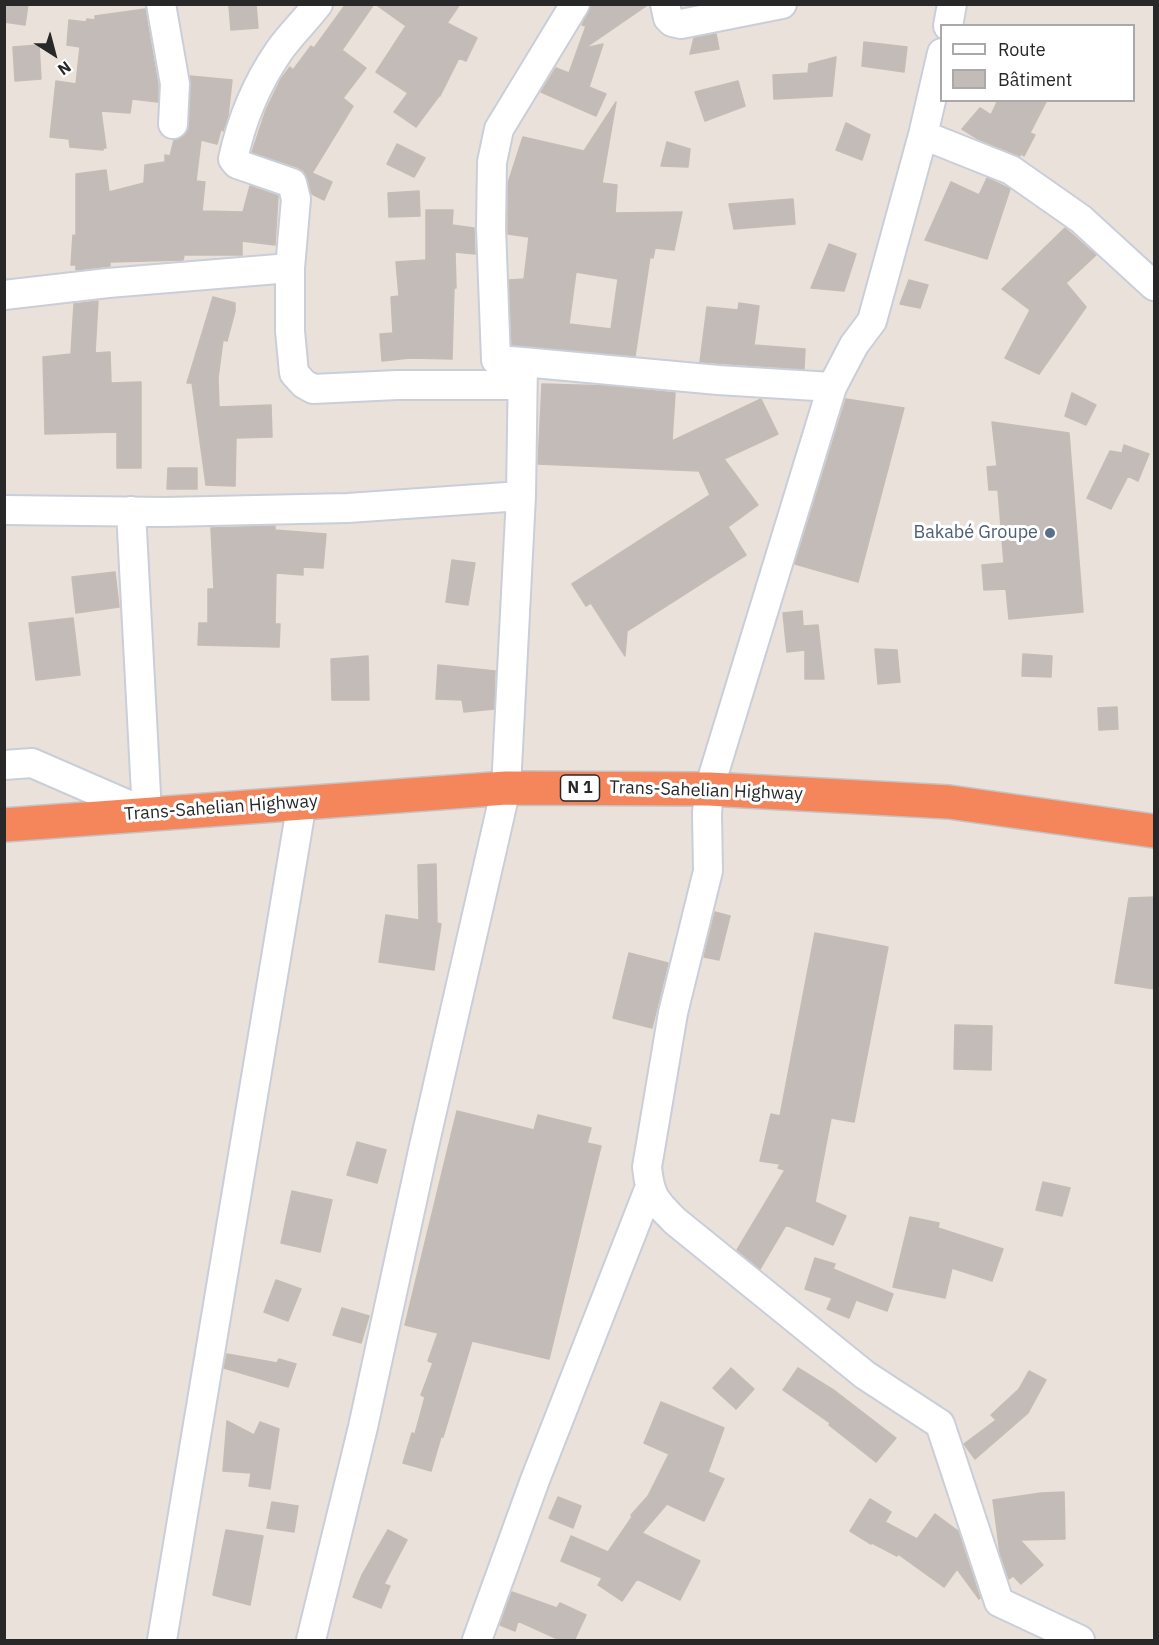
<!DOCTYPE html>
<html>
<head>
<meta charset="utf-8">
<style>
  body { margin:0 }
  #map { position:relative; width:1159px; height:1645px; overflow:hidden; background:#eae1da; font-family:"IBM Plex Sans",sans-serif }
  canvas { display:block }
  .frame { position:absolute; inset:0; border:6px solid #282828; pointer-events:none }
  .legend { position:absolute; left:940px; top:24px; width:195px; height:78px; box-sizing:border-box; background:#fff; border:2px solid #a9a9a9; margin:0; padding:8px 10px; list-style:none; font-size:18px; color:#282828 }
  .legend li { display:flex; align-items:center; gap:12px; height:30px }
  .legend b { width:30px; border:2px solid #a9a9a9 }
  .north { position:absolute; left:24px; top:24px; width:60px; height:60px; -webkit-text-stroke:4px #fff; paint-order:stroke; rotate:144deg; font-size:16px; font-weight:700; line-height:24px; text-align:center; color:#282828 }
  .north::after { content:''; display:block; margin:auto; width:21px; height:27px; background:#282828; clip-path:polygon(50% 0,100% 100%,50% 72%,0 100%) }
</style>
</head>
<body>
<div id="map">
<canvas width="1159" height="1645"></canvas>
<div class="frame"></div>
<ul class="legend">
<li><b style="height:8px;background:#fff"></b>Route</li>
<li><b style="height:16px;background:#c2bbb7"></b>Bâtiment</li>
</ul>
<div class="north">N</div>
</div>
<script>
const ctx = document.querySelector('canvas').getContext('2d');
ctx.lineJoin = 'round';
function fillPath(path, color) {
  ctx.fillStyle = color;
  ctx.fill(path, 'evenodd');
}
function stroke(path, color, width, dash) {
  ctx.strokeStyle = color;
  ctx.lineWidth = width;
  ctx.lineCap = dash ? 'butt' : 'round';
  ctx.setLineDash(dash || []);
  ctx.stroke(path);
}
function write(font, color, halo, rows, align = 'center') {
  ctx.font = font + ' "IBM Plex Sans",sans-serif';
  ctx.lineWidth = 6;
  ctx.setLineDash([]);
  ctx.textBaseline = 'middle';
  ctx.strokeStyle = halo;
  ctx.fillStyle = color;
  for (const [text, x, y, turn = 0] of rows) {
    ctx.save();
    ctx.translate(x, y);
    ctx.rotate((+turn || 0) * Math.PI / 180);
    ctx.textAlign = isNaN(turn) ? turn : align;
    if (halo) ctx.strokeText(text, 0, 0);
    ctx.fillText(text, 0, 0);
    ctx.restore();
  }
}
const building = new Path2D(`
  M4 4H28L25 25 4 22Z
  M256 4 258 28 231 30 229 6Z
  M346 4H374L342 50 366 68 343 98 353 106 312 173 332 182 324 200 312 194 304 171 297 167 252 152 266 110 281 79 290 67 293 70 311 46 314 48Z
  M375 4H460L447 23 477 38 466 61 459 58 440 96H439L416 127 394 112 408 93 376 72 406 26Z
  M591 4H649L585 48 603 44 589 87 606 94 596 116 541 92 556 68 569 73 586 26 582 25Z
  M145 9 158 85V102L132 99 130 113 101 111 106 148H103V150L70 147 69 139 50 137 56 81 76 84 80 47 67 45 69 20 86 22 87 19 95 20V16Z
  M716 34 719 49 690 54 694 38Z
  M864 42 907 47 904 72 862 66Z
  M39 45 41 79 15 81 13 47Z
  M836 57 832 96 774 99 773 75 808 73 809 64Z
  M190 76 232 80 228 116 223 131 221 129 217 144 201 140 196 181 205 182 202 211 243 212 250 186 278 196 275 245 242 241V255H184L183 260 110 262V266L76 270V265H71L73 235 76 236V174L106 170 109 192 144 183 145 165 165 162V155L170 156 174 140 181 138 187 132 189 125Z
  M738 81 745 106 705 121 695 92Z
  M998 100H1047L1030 133 1035 135 1024 156 1021 154 1020 156 978 139 962 129 980 108 991 115Z
  M616 102 602 183 617 185 615 213 682 212 674 250 655 248 653 258 650 257 635 356 512 345 509 280 524 279 529 237 508 234V183L523 137 584 151ZM576 272 618 279 611 329 569 324Z
  M846 123 870 135 862 160 836 150Z
  M667 142 690 149 688 167 661 166Z
  M397 144 425 158 414 177 387 164Z
  M987 178 1010 189 987 259 925 240 951 182 979 195Z
  M419 191 420 216 389 217 388 193Z
  M793 199 795 224 734 229 729 204Z
  M426 210H453L452 225 474 228 475 254 455 252 456 288H454L452 359 410 358 382 361 380 334 393 333 391 297 399 296 396 262 426 260Z
  M1065 228 1096 255 1066 283 1086 307 1039 374 1005 358 1030 310 1002 289Z
  M829 244 856 254 844 291 811 288Z
  M909 280 928 285 920 308 900 304Z
  M213 297 235 303V311L227 341 223 340 218 378 219 407 271 405 272 437 236 438 235 486 206 485 192 383H187Z
  M98 301 95 353 110 352 111 383 141 382V468H117V432L45 434 43 357 71 354 74 304Z
  M739 303 759 306 754 345 805 349 804 369 700 362 707 307 738 310Z
  M542 384 609 386 675 393 672 441 761 399 778 434 724 459 758 505 728 527 746 555 627 631 625 656 591 603 586 606 572 584 710 495 699 471 538 464Z
  M1072 393 1096 405 1086 425 1065 416Z
  M846 399 904 408 858 582 795 564Z
  M992 422 1069 433 1083 612 1009 619 1006 589 984 590 982 565 1004 563 998 490H989L987 467 997 466Z
  M1124 445 1149 454 1138 481 1128 476 1111 509 1087 498 1110 451 1122 453Z
  M168 468H197V489H167Z
  M275 526V530L326 534 323 568 303 567V575L276 573 275 624H280L279 647 198 645 199 623H208V589H214L211 528Z
  M452 560 475 563 468 605 446 602Z
  M115 572 119 607 76 613 72 577Z
  M802 611 804 640V626L818 625 824 679H805V650L787 652 783 613Z
  M73 618 80 675 36 680 29 623Z
  M875 649 897 650 900 682 878 684Z
  M1023 654 1052 656 1051 677 1022 676Z
  M368 656 369 700H332L331 659Z
  M438 665 495 671 494 709 464 712 462 700 436 699Z
  M1117 707 1118 729 1099 730 1098 708Z
  M436 864 437 923 441 924 434 970 379 962 386 915 419 920 418 865Z
  M1155 897V989L1115 983 1129 898Z
  M715 912 730 916 719 960 704 957Z
  M815 933 888 947 854 1122 831 1118 815 1202 846 1216 833 1245 786 1225 760 1269 737 1250 785 1170 778 1168 780 1164 760 1161 771 1114 780 1116Z
  M629 953 668 963 652 1028 613 1018Z
  M955 1025 992 1026 991 1070 954 1069Z
  M457 1111 534 1130 538 1115 591 1128 587 1143 601 1146 549 1359 472 1341 443 1437H441L431 1471 403 1463 412 1433 415 1434 425 1397 421 1395 433 1363 428 1361 438 1333 405 1325Z
  M357 1142 386 1150 377 1183 347 1175Z
  M1043 1182 1070 1188 1062 1216 1036 1210Z
  M292 1191 332 1200 320 1252 281 1243Z
  M910 1217 939 1223 938 1228 1003 1249 992 1281 952 1268 945 1298 893 1287Z
  M815 1258 835 1264 833 1269 893 1294 887 1311 856 1300 849 1318 827 1309 832 1298 805 1289Z
  M276 1280 301 1289 288 1321 264 1312Z
  M342 1308 369 1316 361 1343 333 1335Z
  M227 1354 277 1363 279 1359 296 1364 288 1387 224 1368Z
  M731 1368 754 1389 736 1409 713 1388Z
  M798 1368 835 1391 896 1438 876 1462 829 1425 830 1423 783 1390Z
  M1029 1371 1046 1380 1028 1413 975 1459 964 1444 996 1420 991 1415 1019 1389Z
  M661 1402 724 1428 708 1472 724 1479 704 1521 667 1504 642 1533 700 1561 680 1600 637 1579 622 1601 598 1585 602 1578 561 1561 571 1536 608 1552 632 1517 631 1515 648 1496 669 1454 644 1443Z
  M227 1421 254 1435 260 1422 279 1429 270 1489 249 1486 251 1473 223 1471Z
  M1064 1492 1065 1539 1020 1540 1043 1565 1021 1584 1013 1576 1009 1579 1000 1553 993 1500 1041 1493Z
  M558 1497 581 1506 573 1528 549 1518Z
  M870 1499 891 1512 885 1522 917 1539 935 1514 958 1531 980 1598 979 1599 957 1569 944 1587 898 1554 897 1556 872 1543 871 1544 850 1531Z
  M272 1502 298 1506 294 1532 267 1528Z
  M226 1530 263 1536 250 1605 213 1595Z
  M388 1530 407 1540 384 1584 390 1586 381 1608 353 1597 362 1575Z
  M512 1592 557 1608 560 1603 586 1615 574 1641H562L518 1621 515 1631 500 1625Z`);
fillPath(building, '#c2bbb7');
stroke(building, '#c5bcb4', 1.5);
const minor = new Path2D(`
  M161 4 175 84 173 124
  M318 4C306 20 290 35 279 51 257 83 241 122 233 159L237 164 292 183 296 199 290 268V331L294 373 304 384 313 389 397 385H521
  M665 4 668 18 672 22 681 24 782 4
  M948 26 952 4
  M942 53 923 135 872 321 854 345 832 387 709 789 707 813 708 871 673 1013 647 1167C650 1196 654 1200 675 1221L865 1375 940 1424 999 1602 1080 1640
  M923 135 1011 170 1081 219 1154 286
  M4 295 108 283 290 268
  M523 362 718 380 832 387
  M4 510 165 512 348 508 521 496
  M4 765 32 763 147 813 131 511
  M162 1640 302 802
  M311 1640 363 1427 424 1146 506 788 521 496 523 362 496 360 491 228 492 162 499 129 575 4
  M477 1640 535 1480 649 1189`);
const highway = new Path2D(`
  M4 825 506 788 709 789 949 802 1154 831`);
stroke(minor, '#c9ced9', 32);
stroke(highway, '#c3c3c3', 36);
stroke(minor, '#fff', 28);
stroke(highway, '#f5855a', 33);
for (const [x, y, r, color] of [
  [1050,533,6,"#5c6f8a"]
]) {
  const dot = new Path2D();
  dot.arc(x, y, r, 0, 2 * Math.PI);
  ctx.fillStyle = color;
  ctx.fill(dot);
  stroke(dot, '#fff', 2);
}
for (const [x, y, w] of [
  [580,788,39]
]) {
  const box = new Path2D();
  box.roundRect(x - w / 2, y - 13, w, 26, 4.5);
  ctx.fillStyle = '#fff';
  ctx.fill(box);
  stroke(box, '#282828', 1.5);
}
write('bold 16px', '#282828', null, [
  ["N 1",580,788]
]);
write('18px', '#4e5e75', '#fff', [
  ["Bakabé Groupe",1038,533]
], 'right');
write('18px', '#282828', '#fff', [
  ["Trans-Sahelian Highway",706,791,2],
  ["Trans-Sahelian Highway",221,808,-4]
]);
</script>
</body>
</html>
